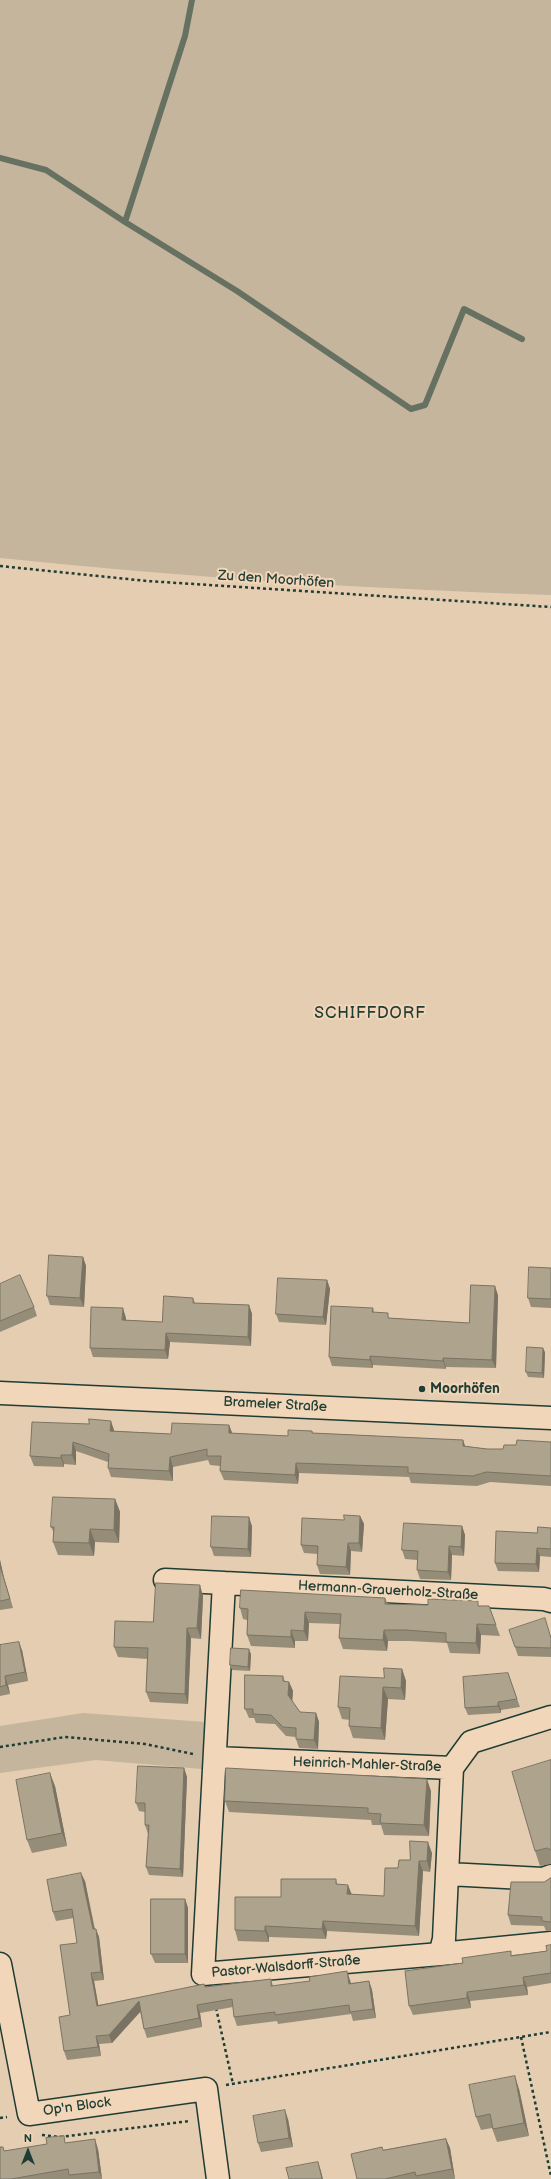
<!DOCTYPE html>
<html>
<head>
<meta charset="utf-8">
<style>
  body { margin:0 }
  #map { position:relative; width:551px; height:2179px; overflow:hidden; background:#e5cdb1; font-family:"Balsamiq Sans",sans-serif }
  canvas { display:block }
  .north { position:absolute; left:8px; top:2131px; width:40px; height:40px; -webkit-text-stroke:3px #f2d6b9; paint-order:stroke; rotate:0deg; font-size:11px; font-weight:700; line-height:16px; text-align:center; color:#1f3d34 }
  .north::after { content:''; display:block; margin:auto; width:14px; height:18px; background:#1f3d34; clip-path:polygon(50% 0,100% 100%,50% 72%,0 100%) }
</style>
</head>
<body>
<div id="map">
<canvas width="551" height="2179"></canvas>
<div class="north">N</div>
</div>
<script>
const ctx = document.querySelector('canvas').getContext('2d');
ctx.lineJoin = 'round';
function fillPath(path, color) {
  ctx.fillStyle = color;
  ctx.fill(path, 'evenodd');
}
function stroke(path, color, width, dash) {
  ctx.strokeStyle = color;
  ctx.lineWidth = width;
  ctx.lineCap = dash ? 'butt' : 'round';
  ctx.setLineDash(dash || []);
  ctx.stroke(path);
}
function write(font, color, halo, rows, align = 'center') {
  ctx.font = font + ' "Balsamiq Sans",sans-serif';
  ctx.lineWidth = 4;
  ctx.setLineDash([]);
  ctx.textBaseline = 'middle';
  ctx.strokeStyle = halo;
  ctx.fillStyle = color;
  for (const [text, x, y, turn = 0] of rows) {
    ctx.save();
    ctx.translate(x, y);
    ctx.rotate((+turn || 0) * Math.PI / 180);
    ctx.textAlign = isNaN(turn) ? turn : align;
    if (halo) ctx.strokeText(text, 0, 0);
    ctx.fillText(text, 0, 0);
    ctx.restore();
  }
}
fillPath(new Path2D(`
  M0 0H551V595C367 589 183 577 0 558Z
  M83 1713 205 1722 202 1769 96 1760 0 1773V1726Z`), '#c4b59c');
stroke(new Path2D(`
  M0 158 46 170 125 222 237 291 411 409 425 405 464 309 522 339
  M125 222 185 36 192 0`), '#677161', 6);
const minor = new Path2D(`
  M0 1393 551 1418
  M165 1580 224 1583
  M215 1758 452 1768 471 1742 551 1717
  M452 1768 444 1939 440 1954 203 1974 224 1583 544 1599 551 1601
  M448 1874 543 1879 551 1876
  M440 1954 551 1943
  M0 1964 29 2114 206 2089 218 2179`);
stroke(minor, '#1f3d34', 25);
stroke(new Path2D(`
  M0 566 147 581 551 607
  M0 1747 65 1737 145 1744 193 1754
  M216 2008 233 2084
  M521 2037 551 2176
  M226 2085 551 2032
  M0 2118 7 2117
  M42 2135 60 2137 190 2121`), '#1f3d34', 2.5, [3, 3]);
stroke(minor, '#f2d6b9', 22);
fillPath(new Path2D(`
  M83 1257 86 1266 84 1307 50 1305 47 1296Z
  M551 1268V1308L531 1307 528 1298Z
  M327 1280 330 1289 326 1325 279 1322 276 1314Z
  M0 1284 34 1307 37 1316 0 1332Z
  M498 1295 496 1368 446 1367V1369L373 1365V1368L332 1366 329 1357 373 1308 374 1312 390 1318 469 1323Z
  M193 1298 195 1303 249 1305 252 1314 251 1346 170 1342 168 1359 93 1357 90 1348 126 1318V1320L162 1322Z
  M545 1352 544 1378 528 1377 526 1372Z
  M89 1424 114 1431 171 1434 229 1425 232 1433 288 1436 312 1431 313 1433 463 1440 465 1446 487 1449H503L516 1445 551 1442V1486L490 1482 477 1486 411 1483 409 1477 299 1473 298 1484 224 1480 220 1471V1466L210 1465 208 1460 173 1467V1481L111 1477 108 1468V1462L76 1451V1465L64 1464V1467L34 1466 30 1456Z
  M115 1499 120 1512 119 1543 95 1542 94 1556 58 1555 53 1542 54 1533 51 1527Z
  M360 1516 364 1524 362 1552 351 1551 350 1575 320 1574 317 1565 318 1554 304 1553 301 1545 344 1520Z
  M252 1526 251 1557 214 1556 211 1547Z
  M462 1526 465 1535 464 1556 452 1555 451 1580 420 1579 417 1570V1560L405 1559 402 1550Z
  M551 1528V1557L540 1556 539 1572 498 1571 495 1563 537 1533Z
  M0 1560 4 1578 13 1608 0 1610Z
  M203 1596 201 1639 191 1638 188 1704 150 1702 146 1692 147 1659 118 1657 114 1647 153 1622Z
  M385 1598 388 1604 428 1605 489 1606 500 1636 481 1635 480 1654 450 1653 447 1643 410 1641H388L387 1651 343 1649 339 1638 340 1624 309 1623 308 1641H295V1648L251 1646 247 1635V1620L243 1619 240 1608Z
  M551 1636V1657L518 1656 515 1647Z
  M0 1645 22 1650 28 1681 8 1685 10 1694 0 1696Z
  M251 1654 250 1671 232 1670 230 1665Z
  M402 1669 406 1681 405 1700 388 1699 385 1740 353 1738 349 1726 350 1720 342 1719 338 1707 384 1678Z
  M508 1673 520 1707 501 1710V1713L468 1715 465 1708Z
  M283 1676 285 1682H289L293 1691 292 1701 300 1712 316 1713 319 1722 318 1749 299 1748 296 1739V1737L286 1736 275 1724 256 1723 254 1718H249L245 1709Z
  M551 1760V1864L540 1866 535 1851Z
  M184 1768 187 1777 183 1877 149 1875 146 1867 148 1834 145 1825V1812L139 1811 136 1803Z
  M55 1786 67 1846 32 1853 27 1840Z
  M431 1791 429 1836 384 1835 381 1825H372L371 1820 229 1812 225 1801Z
  M432 1853 430 1872 423 1871 419 1936 327 1931 326 1939 269 1937V1942L238 1941 235 1930 281 1897 336 1879 337 1884 351 1895 384 1896 398 1868 410 1860Z
  M551 1878V1931H546L544 1926 511 1925 508 1915 544 1882Z
  M85 1881 95 1929 99 1937 104 1980 94 1981 98 2005 206 1987 271 1979 273 1986 350 1980 351 1983 369 1981 372 1990 376 2018 353 2021 351 2014 278 2024 277 2021 237 2026 234 2017 233 2007 200 2013 202 2027 147 2038 144 2029 140 2011 112 2043 99 2044 101 2056 67 2060 64 2051 70 2015 77 1943 74 1918 56 1921 53 1912Z
  M185 1899 188 1908V1963H155L151 1954Z
  M551 1945V1983L527 1987 528 1995 470 2001 471 2008 413 2015 409 2006 463 1963 512 1955 547 1951Z
  M519 2089 529 2136 497 2142 492 2128 481 2130 476 2117Z
  M288 2119 293 2147 261 2152 258 2143Z
  M446 2139 450 2148 455 2179H357L383 2150Z
  M67 2143 98 2149 102 2179H0L5 2151Z`), '#968d79');
fillPath(new Path2D(`
  M83 1257 86 1266 84 1307 80 1298Z
  M327 1280 330 1289 326 1325 323 1317Z
  M495 1286 498 1295 496 1368 492 1360Z
  M249 1305 252 1314 251 1346 248 1337Z
  M123 1308 126 1318V1329L122 1320Z
  M166 1333 170 1342 168 1359 165 1350Z
  M543 1348 545 1352 544 1378 542 1373Z
  M370 1356 373 1365V1368L370 1360Z
  M443 1358 446 1367V1369L443 1361Z
  M111 1421 114 1430V1440L110 1431Z
  M229 1425 233 1435 229 1433Z
  M463 1440 466 1449 463 1446Z
  M73 1442 76 1451V1465L72 1455Z
  M61 1455 64 1464V1467L61 1458Z
  M170 1457 173 1467V1481L169 1471Z
  M296 1463 299 1473 298 1484 295 1475Z
  M115 1499 120 1512 119 1543 114 1530Z
  M360 1516 364 1524 362 1552 359 1543Z
  M249 1517 252 1526 251 1557 248 1549Z
  M462 1526 465 1535 464 1556 461 1547Z
  M90 1529 95 1542 94 1556 89 1543Z
  M348 1543 351 1551 350 1575 346 1567Z
  M449 1546 452 1555 451 1580 448 1572Z
  M537 1548 540 1556 539 1572 536 1564Z
  M0 1560 4 1578 13 1608 0 1566Z
  M200 1585 203 1596 201 1639 197 1628Z
  M305 1612 309 1623 308 1641 304 1631Z
  M477 1624 481 1635 480 1654 476 1643Z
  M187 1628 191 1638 188 1704 185 1694Z
  M291 1630 295 1641V1648L291 1637Z
  M384 1630 388 1641 387 1651 383 1640Z
  M19 1642 22 1650 28 1681 25 1672Z
  M249 1649 251 1654 250 1671 248 1667Z
  M402 1669 406 1681 405 1700 401 1688Z
  M5 1676 8 1685 10 1694 6 1685Z
  M289 1682 293 1691 292 1705 288 1695Z
  M383 1687 388 1699 385 1740 381 1728Z
  M498 1702 501 1710V1713L498 1706Z
  M316 1713 319 1722 318 1749 314 1740Z
  M184 1768 187 1777 183 1877 180 1869Z
  M50 1773 55 1786 67 1846 62 1833Z
  M427 1779 431 1791 429 1836 424 1825Z
  M428 1842 432 1853 430 1872 427 1861Z
  M419 1861 423 1871 419 1936 415 1926Z
  M81 1873 85 1881 96 1938 93 1929Z
  M348 1885 352 1895 347 1894Z
  M185 1899 188 1908V1963L185 1954Z
  M323 1921 327 1931 326 1939 322 1929Z
  M265 1926 269 1937V1942L265 1931Z
  M96 1929 99 1937 104 1980 101 1972Z
  M347 1971 350 1980 352 1992 349 1984Z
  M91 1973 94 1981 100 2014 97 2006Z
  M523 1977 527 1987 528 1995 524 1985Z
  M369 1981 372 1990 376 2018 373 2009Z
  M467 1992 470 2001 471 2008 467 1998Z
  M139 2001 142 2010 112 2043 109 2035Z
  M197 2005 200 2013 202 2027 199 2018Z
  M96 2036 99 2044 101 2056 98 2047Z
  M515 2076 519 2089 529 2136 524 2123Z
  M285 2110 288 2119 293 2147 289 2138Z
  M95 2139 98 2149 102 2179 99 2172Z
  M446 2139 450 2148 455 2179 452 2169Z
  M318 2162 321 2171 323 2179H322Z`), '#7a7363');
const building = new Path2D(`
  M49 1255 83 1257 80 1298 47 1296Z
  M529 1267 551 1268V1299L528 1298Z
  M20 1275 34 1307 0 1321V1284Z
  M278 1278 327 1280 323 1317 276 1314Z
  M471 1285 495 1286 492 1360 443 1358V1361L370 1356V1360L329 1357 331 1306 373 1308 372 1312 388 1313V1318L469 1323Z
  M164 1296 193 1298V1303L249 1305 248 1337 166 1333 165 1350 90 1348 91 1307 123 1308 122 1320 162 1322Z
  M527 1347 543 1348 542 1373 526 1372Z
  M89 1419 111 1421 110 1431 171 1434 172 1423 229 1425V1433L288 1436V1430L312 1431V1433L463 1440V1446L487 1449H503L504 1445H516L517 1440 551 1442V1476L486 1472 473 1476 408 1473V1467L296 1463 295 1475 220 1471 221 1456H207V1449L170 1457 169 1471 108 1468 109 1454 73 1442 72 1455H61V1458L30 1456 32 1422 89 1424Z
  M53 1497 115 1499 114 1530 90 1529 89 1543 53 1542 54 1527H51Z
  M344 1515 360 1516 359 1543H348L346 1567 317 1565 318 1546 301 1545 302 1518 344 1520Z
  M212 1516 249 1517 248 1549 211 1547Z
  M404 1523 462 1526 461 1547 449 1546 448 1572 417 1570 418 1551 402 1550Z
  M538 1527 551 1528V1549L537 1548 536 1564 495 1563 496 1531 537 1533Z
  M0 1566 10 1599 0 1601Z
  M156 1583 200 1585 197 1628H187L185 1694 146 1692 148 1648 114 1647 115 1621 153 1622Z
  M241 1590 385 1598V1604L428 1605V1599L478 1601V1606H489L496 1625 477 1624 476 1643 446 1642V1633L406 1630H384L383 1640 339 1638 341 1614 305 1612 304 1631 291 1630V1637L247 1635 248 1609 240 1608Z
  M545 1618 551 1638V1648L515 1647 509 1630Z
  M19 1642 25 1672 5 1676 6 1685 0 1687V1645Z
  M231 1648 249 1649 248 1667 230 1665Z
  M384 1668 402 1669 401 1688 383 1687 381 1728 349 1726 350 1708 338 1707 340 1676 384 1678Z
  M508 1673 517 1699 498 1702V1706L465 1708 463 1677Z
  M245 1675 283 1676V1681L289 1682 288 1695 300 1712 316 1713 314 1740 296 1739V1728L283 1727 271 1715 253 1714V1709H245Z
  M551 1760V1850L547 1848 535 1851 512 1772Z
  M138 1766 184 1768 180 1869 146 1867 149 1825H145V1803H136Z
  M226 1768 427 1779 424 1825 380 1823 381 1814 368 1813V1808L225 1801Z
  M50 1773 62 1833 27 1840 16 1780Z
  M410 1841 428 1842 427 1861H419L415 1926 323 1921 322 1929 265 1926V1931L235 1930V1897H281V1879H336V1884L348 1885 347 1894 384 1896 385 1868H398L399 1860H410Z
  M81 1873 93 1929H96L101 1972 91 1973 97 2006 204 1984 205 1987 271 1979V1986L310 1981 309 1977 347 1971 349 1984 369 1981 373 2009 350 2012 349 2005 275 2015V2012L234 2017 232 1999 197 2005 199 2018 144 2029 139 2001 109 2035 96 2036 98 2047 64 2051 59 2017 70 2015 60 1945 77 1943 72 1909 53 1912 47 1880Z
  M551 1878V1922L542 1921V1917L508 1915 511 1882H544Z
  M151 1899H185V1954H151Z
  M551 1945V1973L523 1977 524 1985 467 1992V1998L409 2006 405 1971 463 1963 462 1958 511 1951V1956L547 1951 546 1946Z
  M515 2076 524 2123 493 2129 490 2114 476 2117 469 2085Z
  M285 2110 289 2138 258 2143 253 2116Z
  M64 2136 65 2143 95 2139 99 2172 69 2175 68 2169 11 2179H0V2147H3L4 2151 47 2144 46 2138Z
  M446 2139 452 2169 416 2176 415 2172 385 2179H357L351 2154 382 2147 383 2150Z
  M318 2162 322 2179H289L286 2168Z`);
fillPath(building, '#aea48d');
stroke(building, '#7a7363', 1);
for (const [x, y, r, color] of [
  [422,1389,4,"#1f3d34"]
]) {
  const dot = new Path2D();
  dot.arc(x, y, r, 0, 2 * Math.PI);
  ctx.fillStyle = color;
  ctx.fill(dot);
  stroke(dot, '#f2d6b9', 1.5);
}
write('14px', '#1f3d34', '#f2d6b9', [
  ["Zu den Moorhöfen",276,580,4],
  ["Brameler Straße",275,1405,3],
  ["Hermann-Grauerholz-Straße",388,1591,3],
  ["Heinrich-Mahler-Straße",367,1765,2],
  ["Pastor-Walsdorff-Straße",286,1967,-5],
  ["Op'n Block",77,2107,-8]
]);
write('bold 14px', '#1f3d34', '#f2d6b9', [
  ["Moorhöfen",430,1389]
], 'left');
ctx.letterSpacing = '1px';
write('16px', '#1f3d34', '#f2d6b9', [
  ["SCHIFFDORF",370,1014]
]);
ctx.letterSpacing = '0px';
</script>
</body>
</html>
